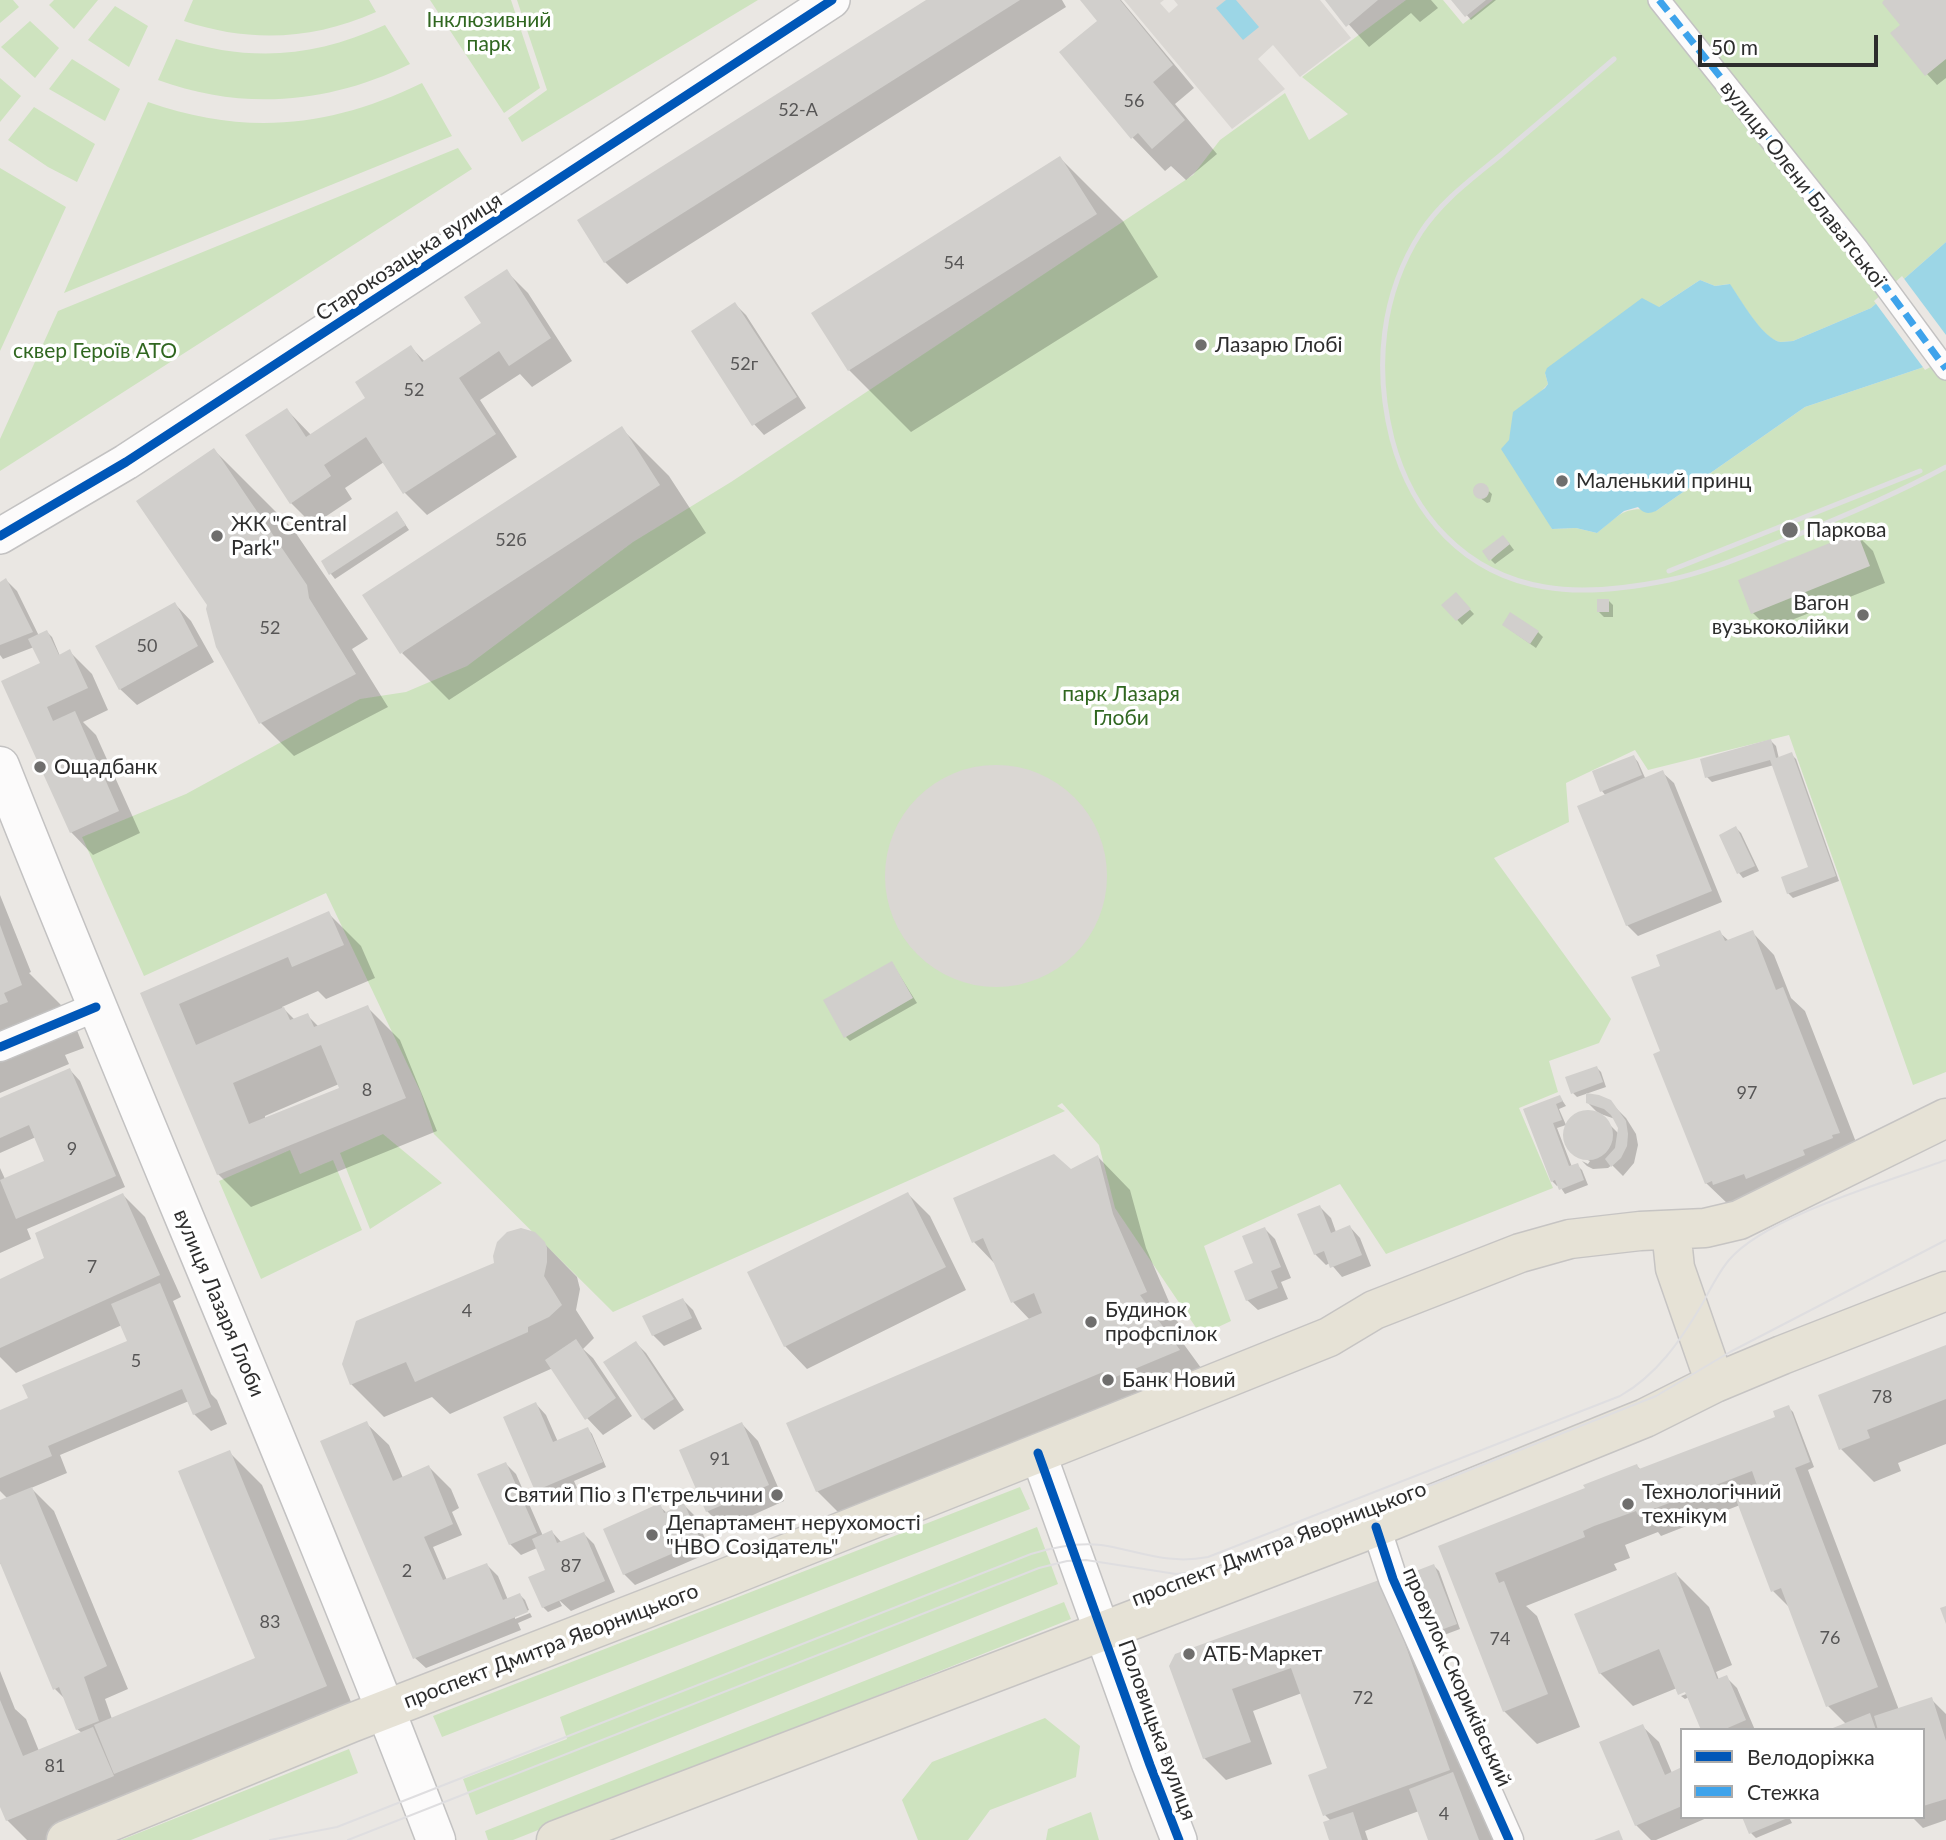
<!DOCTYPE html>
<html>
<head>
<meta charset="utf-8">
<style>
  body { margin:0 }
  #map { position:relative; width:1946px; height:1840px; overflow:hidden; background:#eae7e3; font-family:Lato,sans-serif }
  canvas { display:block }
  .legend { position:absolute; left:1680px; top:1728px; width:245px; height:91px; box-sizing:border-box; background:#fff; border:2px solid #ababab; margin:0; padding:9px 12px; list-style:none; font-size:21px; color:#2d2d2d }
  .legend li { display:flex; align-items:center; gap:14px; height:35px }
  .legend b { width:35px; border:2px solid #ababab }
  .scale { position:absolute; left:1698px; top:35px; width:180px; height:32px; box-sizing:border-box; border:4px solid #2d2d2d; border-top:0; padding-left:9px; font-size:21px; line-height:24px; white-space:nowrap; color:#2d2d2d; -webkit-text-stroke:5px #fff; paint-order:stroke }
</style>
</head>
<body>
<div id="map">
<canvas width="1946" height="1840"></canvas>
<ul class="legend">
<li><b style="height:9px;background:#0057b8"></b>Велодоріжка</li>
<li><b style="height:9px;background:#3ea3eb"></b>Стежка</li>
</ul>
<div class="scale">50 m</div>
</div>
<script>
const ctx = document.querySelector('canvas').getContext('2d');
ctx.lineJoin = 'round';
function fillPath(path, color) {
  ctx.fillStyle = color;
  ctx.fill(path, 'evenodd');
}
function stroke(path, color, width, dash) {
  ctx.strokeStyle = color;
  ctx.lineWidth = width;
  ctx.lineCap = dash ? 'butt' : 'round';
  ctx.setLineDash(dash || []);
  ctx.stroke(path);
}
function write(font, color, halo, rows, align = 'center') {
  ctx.font = font + ' Lato,sans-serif';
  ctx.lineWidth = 7;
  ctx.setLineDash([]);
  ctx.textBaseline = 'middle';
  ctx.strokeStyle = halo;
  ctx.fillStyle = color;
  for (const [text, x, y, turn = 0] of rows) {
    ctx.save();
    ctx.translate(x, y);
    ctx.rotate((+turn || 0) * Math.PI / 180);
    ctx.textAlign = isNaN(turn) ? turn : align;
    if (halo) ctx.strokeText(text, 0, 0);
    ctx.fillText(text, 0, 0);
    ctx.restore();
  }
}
fillPath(new Path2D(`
  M0 0H13L19 7 0 23Z
  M54 0H98L74 29 49 5Z
  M193 0H369L376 12C313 40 250 43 184 21Z
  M430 0H511L540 88 504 113Z
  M517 0H758L522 142 508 118 547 90Z
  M1406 0H1443L1463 24 1493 0H1946V242L1871 308 1793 341C1789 341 1785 342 1781 342 1763 341 1740 298 1729 284L1715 286 1700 280 1659 307 1545 373 1548 384 1513 421 1509 441 1552 529 1576 528 1597 533C1620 514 1625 505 1656 511L1805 407 1921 368 1946 354V1072L1913 1085 1789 735 1648 770 1635 750 1566 783 1569 822 1494 858 1611 1019 1599 1043 1549 1061 1558 1092 1519 1108 1553 1188 1386 1254 1340 1184 1204 1246 1231 1321 1201 1335 1115 1208 1099 1145 1062 1103 1057 1106 1065 1111 613 1312 434 1134 421 1093 326 893 144 976 82 837 186 794 360 699 406 692 467 666 633 542 731 482 1193 175 1220 140 1285 93 1309 140 1348 114 1302 77Z
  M115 6 148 26 129 67 88 40Z
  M30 21 59 48 35 78 1 47Z
  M385 25 410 64C329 104 243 111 158 80L176 39C251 62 313 58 385 25Z
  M72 59 120 89 105 121 49 89Z
  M0 78 21 96 0 122Z
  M422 83 452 136 64 293 148 102C245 136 330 128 422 83Z
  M34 107 95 144 77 182 48 167 8 140Z
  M458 148 472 169 0 471V439L58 311Z
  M0 168 66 207 0 351Z
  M383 1134 442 1183 370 1229 340 1153Z
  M290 1150 300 1174 333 1160 362 1230 261 1279 219 1181Z
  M1020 1487 1030 1509 442 1737 433 1716Z
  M1037 1527 1058 1584 476 1815 463 1779 567 1739 560 1717Z
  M1064 1602 1071 1619 513 1840H488L485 1831Z
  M1045 1718 1080 1746 1076 1777 990 1810 968 1840H918L902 1800 932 1762Z
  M349 1749 358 1773 191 1840H121Z
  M1091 1812 1099 1840H1046L1048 1829Z`), '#cee3bf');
fillPath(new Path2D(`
  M1124 0H1164L1160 3 1169 13 1178 5 1174 0H1320L1351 38 1300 77 1273 45 1258 59 1285 89 1232 129Z
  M885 876a111 111 0 1 1 222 0a111 111 0 1 1-222 0Z`), '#dad7d3');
fillPath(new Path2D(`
  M1226 0H1236L1259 27 1243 40 1216 8Z
  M1946 242V354L1921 368 1805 407 1656 511C1648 514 1644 514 1638 507L1624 511 1597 533 1576 528 1552 529 1501 449 1509 440 1513 412 1545 388 1548 384 1545 373 1547 368 1642 298 1659 307 1700 280 1715 286 1730 284C1740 298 1763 340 1781 342 1785 342 1789 341 1793 341L1871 308Z`), '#9cd6e6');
fillPath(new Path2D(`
  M1902 276 1946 335V358L1925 370 1874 301Z`), '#eae7e3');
fillPath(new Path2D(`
  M929 0H1062L1066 7 627 284 605 262Z
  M1082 0H1121L1194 88 1175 104 1217 154 1186 180 1171 166 1165 171 1133 138 1062 53 1099 21Z
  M1327 0H1431L1438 8 1420 22 1411 13 1369 47Z
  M1454 0H1496L1471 20Z
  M1886 0H1946V78L1937 85 1927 74 1902 25Z
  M1060 158 1123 221 1158 277 911 432 849 370Z
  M506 271 528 293 572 361 532 387 520 374 480 400 517 457 427 515 405 493 384 462 345 488 352 499 313 525 291 503 287 410 311 435 368 398 411 347 425 362 483 324Z
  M735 304 746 315 806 408 764 435 754 424Z
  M622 429 669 476 706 533 449 700 402 653Z
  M214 450 293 529 368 639 352 649 388 707 294 756 261 723Z
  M1482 485 1492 494 1490 502 1487 503 1476 495 1475 489Z
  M401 518 409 530 335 579 331 574 323 562Z
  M1856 534 1873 551 1885 583 1769 629 1753 613Z
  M1508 542 1514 550 1495 564 1491 560Z
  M6 580 17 591 39 636 47 632 52 637 60 656 70 652 92 674 108 710 83 722 96 735 140 833 93 855 71 832 4 682 43 664 34 647 3 659 0 655V584Z
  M1456 595 1474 614 1462 625 1444 605Z
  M1608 600 1613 605V617H1604L1599 612Z
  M175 604 191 621 214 662 137 705 120 689Z
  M1509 629 1538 632 1543 637 1536 648Z
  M1771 741 1776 746 1779 759 1791 754 1796 759 1839 881 1793 898 1788 893 1811 868 1774 765 1712 782 1707 777Z
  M1634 757 1638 762 1646 780 1663 773 1674 783 1722 902 1638 936 1627 925 1606 796 1602 791Z
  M1736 828 1741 833 1759 871 1743 878 1739 873Z
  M0 895 31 972 29 973 71 1015 84 1048 65 1055 69 1064 0 1093Z
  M328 913 361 946 375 978 326 999 318 991 282 1007 295 1020 307 1015 319 1027 367 1007 400 1040 437 1131 251 1207 218 1174 142 994ZM339 1084 341 1089 265 1120V1116Z
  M1719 932 1729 941 1752 932 1774 955 1791 998 1805 1011 1861 1155 1729 1205 1706 1183 1662 1052V967Z
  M892 963 917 1003 850 1041 846 1037Z
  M1597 1068 1601 1072 1606 1087 1577 1097 1573 1093Z
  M70 1070 80 1081 125 1187 27 1229 31 1239 0 1253V1168L5 1179 46 1162 36 1137 0 1153V1100Z
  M1560 1097 1566 1106 1559 1109 1566 1125 1557 1128 1572 1167 1577 1165 1582 1170 1588 1185 1565 1194 1559 1185 1557 1186 1552 1181 1525 1110Z
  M1588 1103 1614 1106 1626 1118 1636 1134 1638 1145 1634 1163 1623 1176 1612 1165 1608 1168 1593 1169 1587 1166 1582 1161 1588 1164 1590 1161 1576 1155 1566 1143V1128L1568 1122 1582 1112 1598 1113ZM1598 1113 1615 1119 1619 1128V1134Z
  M1098 1157 1130 1190 1146 1248 1179 1325 1172 1328 1212 1383 850 1524 817 1491 1030 1320 1013 1302 997 1266 974 1242 955 1199 1070 1171Z
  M908 1194 930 1216 966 1290 807 1369 785 1346Z
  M123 1195 145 1217 181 1297 173 1301 211 1394 217 1400 227 1424 211 1431 194 1414 189 1401 60 1455 67 1473 31 1488 54 1511 128 1689 105 1699 112 1719 257 1659 229 1452 262 1485 358 1719 72 1840H27L7 1820 0 1803V1671L15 1709 26 1719 39 1751 82 1733 77 1729 66 1700 55 1689 2 1563 0 1564V1502L8 1499 0 1491V1412L30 1399 129 1342 122 1325 16 1373 0 1357V1281L47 1259Z
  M1320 1207 1331 1218 1336 1232 1350 1227 1360 1238 1371 1266 1342 1277 1330 1263 1326 1265 1315 1254Z
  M1265 1229 1275 1239 1291 1278 1281 1282 1288 1299 1258 1310 1247 1300Z
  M534 1233 577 1277 580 1289 576 1310 594 1338 583 1349 593 1358 632 1416 603 1435 587 1418 553 1368 450 1414 432 1397 384 1417 351 1384Z
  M683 1300 693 1310 702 1329 664 1346 653 1335Z
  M636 1343 646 1353 684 1410 654 1430 643 1419 606 1362Z
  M1946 1346V1444L1898 1463 1901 1471 1874 1482 1841 1449Z
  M536 1404 546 1415 558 1442 588 1429 592 1434 606 1467 574 1481 577 1488 547 1501 536 1490Z
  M1789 1408 1793 1412 1814 1467 1808 1470 1899 1710 1931 1699 1946 1714V1820L1923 1828 1912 1817H1923V1730H1832L1846 1724 1828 1706 1791 1609 1773 1591 1740 1505 1661 1536 1658 1532 1625 1545 1630 1558 1614 1564 1617 1570 1526 1606 1537 1616 1580 1727 1537 1744 1504 1711 1440 1547 1584 1490 1637 1466 1641 1470 1778 1418Z
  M366 1423 389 1445 403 1478 429 1467 451 1489 459 1508 452 1512 462 1535 433 1547 447 1580 487 1565 498 1576 508 1600 520 1595 525 1600 529 1610 515 1616V1619L530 1613 532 1617 518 1623 521 1630 426 1668 415 1658Z
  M742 1424 758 1441 784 1501 724 1528 707 1511Z
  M506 1464 516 1474 543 1536 552 1532 562 1543 584 1534 594 1544 615 1592 571 1611 559 1600 562 1606 548 1612 543 1607 530 1578 550 1577 537 1548 521 1555 510 1544Z
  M684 1505 695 1516 711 1552 635 1585 624 1574 659 1506 667 1513Z
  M1434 1566 1439 1571 1460 1629 1436 1638 1432 1633Z
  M1676 1574 1709 1607 1732 1665 1716 1672 1719 1680 1726 1677 1737 1688 1755 1730H1703L1689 1697 1685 1699 1681 1696 1694 1691 1677 1688 1633 1706 1600 1673Z
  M1404 1603 1471 1792 1485 1807 1498 1840H1430L1419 1811 1365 1831 1368 1840H1331V1821L1325 1815 1329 1769 1302 1693 1253 1711 1272 1764 1226 1780 1204 1758 1171 1666Z
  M1642 1726 1659 1742 1672 1773 1682 1769V1817H1709L1656 1840H1651L1636 1825Z
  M1744 1817H1789L1792 1823 1756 1838 1751 1833Z`), '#0003');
fillPath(new Path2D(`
  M926 0H1020L604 263 577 220Z
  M1080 0H1120L1173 65 1153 82 1185 120 1152 149 1138 133 1131 139 1059 52 1097 21Z
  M1325 0H1378L1346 27Z
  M1451 0H1486L1465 17Z
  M1884 0H1946V59L1925 76 1890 33 1900 25 1882 3Z
  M1060 156 1097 214 848 371 811 313Z
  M507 269 551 338 509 366 499 351 459 378 496 434 403 494 366 437 324 465 331 476 290 504 245 435 287 408 306 437 365 398 355 382 411 345 422 362 481 323 464 297Z
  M735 302 797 397 752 426 691 331Z
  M622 426 660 485 400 654 362 595Z
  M214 448 307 585 309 598 356 674 259 724 216 647 206 609 207 605 136 501Z
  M1473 491a8 8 0 1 1 16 0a8 8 0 1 1-16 0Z
  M397 511 406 525 329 575 321 561Z
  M1857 532 1870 566 1751 614 1738 580Z
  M1503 535 1510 544 1489 561 1482 551Z
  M6 578 33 632 0 645V582Z
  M1456 592 1471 609 1456 621 1441 605Z
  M1597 599H1609V612H1597Z
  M175 602 198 646 119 690 95 646Z
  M1510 612 1539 631 1530 644 1502 625Z
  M47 630 59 655 70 649 88 688 47 707 53 721 75 711 119 811 70 833 1 681 40 663 28 639Z
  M1771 739 1776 758 1792 752 1836 876 1787 894 1781 877 1808 867 1770 760 1705 778 1700 759Z
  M1634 755 1642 775 1600 792 1592 771Z
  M1663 770 1712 891 1626 926 1577 806Z
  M1736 826 1755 866 1737 874 1719 835Z
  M329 911 344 945 292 967 288 957 179 1004 196 1045 284 1007 290 1020 308 1013 314 1027 368 1005 406 1098 217 1175 140 993ZM321 1045 339 1088 249 1124 233 1083Z
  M0 925 22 985 4 993 8 1002 0 1005Z
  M1720 930 1725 941 1753 930 1776 990 1783 987 1840 1133 1832 1135 1833 1138 1803 1150 1805 1155 1746 1179 1744 1174 1713 1185 1712 1181 1705 1184 1653 1054 1660 1051 1631 977 1660 966 1656 955Z
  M892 961 913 998 844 1038 823 1000Z
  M1597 1066 1603 1082 1571 1094 1565 1077Z
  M70 1068 116 1176 16 1219 0 1180 44 1161 29 1125 0 1138V1098Z
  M1586 1093 1599 1095 1611 1100 1626 1121 1628 1134 1627 1146 1621 1158 1611 1167 1605 1159 1615 1148 1618 1128 1611 1115 1604 1109 1586 1103Z
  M1560 1095 1563 1101 1556 1104 1562 1120 1553 1123 1569 1166 1578 1163 1584 1180 1559 1190 1555 1180 1551 1182 1523 1109Z
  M1563 1135a25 25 0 1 1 50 0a25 25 0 1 1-50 0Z
  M1054 1154 1071 1169 1098 1155 1113 1214 1147 1292 1140 1295 1180 1350 1108 1380 1103 1372 816 1492 786 1423 1042 1313 1034 1293 1011 1303 983 1238 972 1243 953 1198Z
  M908 1192 946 1267 784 1347 747 1272Z
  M123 1193 160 1275 0 1348V1279L44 1258 35 1233Z
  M1320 1205 1331 1233 1350 1225 1362 1255 1330 1268 1324 1251 1314 1255 1297 1214Z
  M1265 1227 1281 1267 1271 1271 1278 1288 1246 1301 1234 1271 1253 1263 1242 1236Z
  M521 1228 535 1232 545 1242 547 1248V1262L544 1276 562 1305 549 1317 528 1327V1332L415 1382 406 1362 350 1385 342 1364 356 1321 494 1263 493 1256 497 1242 507 1232Z
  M160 1283 211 1407 193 1415 182 1389 48 1446 52 1456 0 1478V1410L28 1398 22 1385 127 1341 111 1304Z
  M683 1298 692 1318 652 1336 642 1316Z
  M576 1339 616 1398 585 1420 545 1360Z
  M636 1341 674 1399 642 1420 603 1362Z
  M1946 1345V1399L1867 1430 1870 1438 1839 1450 1818 1395Z
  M536 1402 553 1442 588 1427 603 1462 535 1491 503 1417Z
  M1789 1405 1810 1462 1795 1468 1878 1687 1826 1707 1781 1588 1771 1592 1735 1497 1758 1488 1752 1471 1638 1515 1636 1511 1594 1526 1583 1531 1585 1537 1495 1573 1499 1583 1504 1581 1548 1694 1503 1712 1438 1546 1585 1488 1583 1485 1637 1464 1639 1469 1775 1417 1773 1411Z
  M367 1421 393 1481 429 1465 453 1524 424 1537 443 1580 487 1563 503 1600 520 1593 528 1612 413 1659 320 1441Z
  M742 1422 769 1485 706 1512 679 1450Z
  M230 1450 327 1686 114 1774 94 1725 255 1658 178 1471Z
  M506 1462 537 1533 509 1545 477 1474Z
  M32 1487 107 1666 84 1677 99 1721 76 1730 59 1687 53 1690 0 1563V1500Z
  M660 1503 664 1513 684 1503 701 1541 623 1575 603 1529Z
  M552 1530 557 1543 584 1532 605 1581 542 1608 528 1577 545 1570 532 1539Z
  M1434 1564 1457 1624 1430 1634 1408 1574Z
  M1676 1572 1717 1679 1727 1675 1746 1720 1723 1730H1701L1685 1692 1678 1695 1659 1649 1599 1674 1574 1614Z
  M1382 1579 1450 1770 1323 1816 1308 1775 1327 1768 1291 1668 1232 1689 1251 1742 1203 1759 1169 1666 1175 1654Z
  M1946 1606V1624L1940 1608Z
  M1932 1697 1946 1741V1799L1923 1806V1730H1878L1874 1716Z
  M0 1700 23 1756 93 1727 114 1776 6 1821 0 1807Z
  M1870 1713 1876 1730H1828Z
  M1643 1724 1665 1775 1682 1767V1806L1635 1826 1599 1742Z
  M1453 1772 1479 1840H1428L1409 1789Z
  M1353 1812 1362 1840H1329L1323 1822Z
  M1742 1817H1790L1749 1834Z
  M1619 1830 1623 1840H1594Z`), '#d1cfcc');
const pedestrian = new Path2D(`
  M1659 0 1857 248 1946 369`);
const minor = new Path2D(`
  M0 1047 96 1007
  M1376 1527 1393 1579 1509 1840`);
const tertiary = new Path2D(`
  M0 536 126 462 832 0
  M1038 1453 1150 1765 1179 1840`);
const secondary = new Path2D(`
  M0 766C142 1125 298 1479 436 1840`);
const primary = new Path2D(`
  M1671 1230 1675 1268 1715 1383
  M66 1840 351 1723 725 1578 1217 1382 1329 1337 1374 1310 1520 1253 1570 1239 1640 1231 1705 1228 1739 1220 1946 1118
  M556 1840 1376 1527 1645 1418 1715 1383 1782 1355 1946 1291`);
stroke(pedestrian, '#c3c2c2', 24);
stroke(minor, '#c3c2c2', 31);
stroke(tertiary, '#c3c2c2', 38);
stroke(secondary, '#c3c2c2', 41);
stroke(primary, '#c6c4c3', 41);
stroke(pedestrian, '#fcfbfb', 21);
stroke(minor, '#fcfbfb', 28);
stroke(tertiary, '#fcfbfb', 35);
stroke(secondary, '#fcfbfb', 38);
stroke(primary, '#e6e2d6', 38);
stroke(new Path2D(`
  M270 1840 337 1827 1031 1554C1054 1547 1077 1542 1101 1545 1140 1551 1167 1565 1208 1557L1620 1396C1657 1375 1680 1341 1701 1306 1710 1290 1718 1273 1729 1260 1766 1216 1890 1181 1946 1160
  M348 1840 1039 1568 1067 1561 1086 1560 1176 1574 1207 1571 1227 1566 1656 1396 1730 1352 1946 1240`), '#dfdee0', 2);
stroke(new Path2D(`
  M1614 59C1577 91 1539 122 1502 154 1473 178 1442 200 1421 232 1381 294 1374 368 1392 439 1412 515 1465 574 1545 587 1584 594 1630 588 1669 580 1711 571 1751 553 1792 537 1845 516 1896 494 1946 467
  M1669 571 1920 471`), '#dfdee0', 5);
stroke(new Path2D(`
  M1659 0 1857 248 1946 369`), '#3ea3eb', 7, [14, 7]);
stroke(new Path2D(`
  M0 536 126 462 832 0
  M0 1047 96 1007
  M1038 1453 1150 1765 1179 1840
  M1376 1527 1393 1579 1509 1840`), '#0057b8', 9);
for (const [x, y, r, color] of [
  [1201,345,7,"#6f6e6d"],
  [1562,481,7,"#6f6e6d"],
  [1790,530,9,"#6f6e6d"],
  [217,536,7,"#6f6e6d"],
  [1863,615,7,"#6f6e6d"],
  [40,767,7,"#6f6e6d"],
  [1091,1322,7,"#6f6e6d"],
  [1108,1380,7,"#6f6e6d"],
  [777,1495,7,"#6f6e6d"],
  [1628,1504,7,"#6f6e6d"],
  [652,1535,7,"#6f6e6d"],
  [1189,1654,7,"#6f6e6d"]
]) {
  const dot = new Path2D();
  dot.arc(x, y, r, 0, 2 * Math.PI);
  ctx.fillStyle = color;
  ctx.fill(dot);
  stroke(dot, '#fff', 2.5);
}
write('18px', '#575656', null, [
  ["56",1134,101],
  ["52-А",798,110],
  ["54",954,263],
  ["52г",744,364],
  ["52",414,390],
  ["52б",511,540],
  ["52",270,628],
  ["50",147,646],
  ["8",367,1090],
  ["97",1747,1093],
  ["9",72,1149],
  ["7",92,1267],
  ["4",467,1311],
  ["5",136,1361],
  ["78",1882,1397],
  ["91",720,1459],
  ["87",571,1566],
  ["2",407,1571],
  ["83",270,1622],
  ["76",1830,1638],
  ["74",1500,1639],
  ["72",1363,1698],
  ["81",55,1766],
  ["4",1444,1814]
]);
write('21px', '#306720', '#fff', [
  ["Інклюзивний",489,20],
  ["парк",489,44],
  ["сквер Героїв АТО",95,351],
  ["парк Лазаря",1121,694],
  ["Глоби",1121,718]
]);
write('21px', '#2d2d2d', '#fff', [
  ["вулиця Олени Блаватської",1803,184,52],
  ["Старокозацька вулиця",409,257,-33],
  ["вулиця Лазаря Глоби",219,1303,67],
  ["проспект Дмитра Яворницького",1279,1544,-21],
  ["проспект Дмитра Яворницького",551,1646,-21],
  ["провулок Скориківський",1457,1677,66],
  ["Половицька вулиця",1157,1730,70]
]);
write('21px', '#2d2d2d', '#fff', [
  ["Лазарю Глобі",1215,345],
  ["Маленький принц",1576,481],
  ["ЖК \"Central",231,524],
  ["Park\"",231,548],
  ["Паркова",1806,530],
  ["Вагон",1849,603,"right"],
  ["вузькоколійки",1849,627,"right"],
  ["Ощадбанк",54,767],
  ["Будинок",1105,1310],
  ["профспілок",1105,1334],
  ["Банк Новий",1122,1380],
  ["Технологічний",1642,1492],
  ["технікум",1642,1516],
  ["Святий Піо з П'єтрельчини",763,1495,"right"],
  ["Департамент нерухомості",666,1523],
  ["\"НВО Созідатель\"",666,1547],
  ["АТБ-Маркет",1203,1654]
], 'left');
</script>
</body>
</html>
